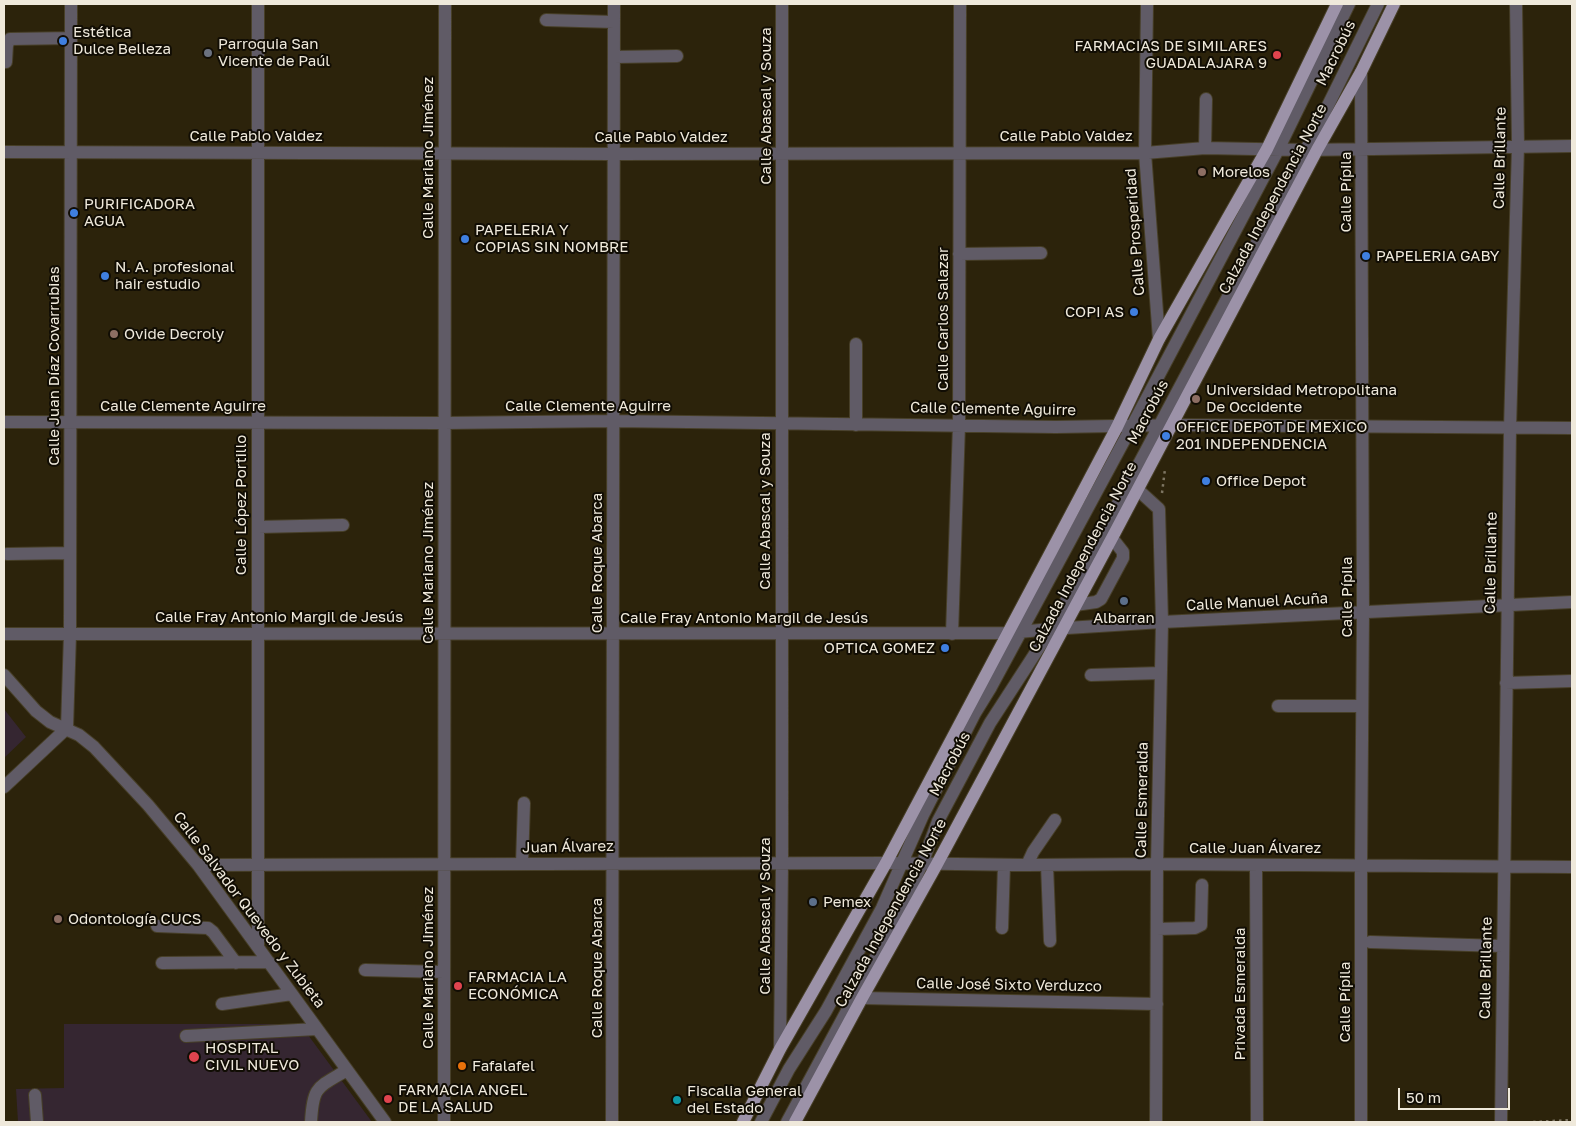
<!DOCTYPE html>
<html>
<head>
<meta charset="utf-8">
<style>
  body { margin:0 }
  #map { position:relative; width:1576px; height:1126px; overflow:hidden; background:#2c230b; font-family:"Golos Text",sans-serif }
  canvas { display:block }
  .frame { position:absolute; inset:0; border:5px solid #efe9db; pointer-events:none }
  .scale { position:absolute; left:1398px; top:1088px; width:112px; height:22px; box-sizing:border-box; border:2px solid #efe9db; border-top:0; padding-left:6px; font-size:15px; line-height:18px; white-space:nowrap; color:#efe9db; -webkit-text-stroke:4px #110d04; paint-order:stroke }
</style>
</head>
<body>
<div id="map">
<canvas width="1576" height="1126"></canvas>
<div class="frame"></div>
<div class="scale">50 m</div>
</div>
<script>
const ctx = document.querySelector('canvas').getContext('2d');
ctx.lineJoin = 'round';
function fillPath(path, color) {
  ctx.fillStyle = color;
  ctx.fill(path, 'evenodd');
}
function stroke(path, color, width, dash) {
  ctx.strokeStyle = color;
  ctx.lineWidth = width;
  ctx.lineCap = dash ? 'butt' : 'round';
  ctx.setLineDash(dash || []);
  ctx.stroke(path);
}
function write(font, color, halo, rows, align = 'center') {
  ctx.font = font + ' "Golos Text",sans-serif';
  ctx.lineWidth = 4;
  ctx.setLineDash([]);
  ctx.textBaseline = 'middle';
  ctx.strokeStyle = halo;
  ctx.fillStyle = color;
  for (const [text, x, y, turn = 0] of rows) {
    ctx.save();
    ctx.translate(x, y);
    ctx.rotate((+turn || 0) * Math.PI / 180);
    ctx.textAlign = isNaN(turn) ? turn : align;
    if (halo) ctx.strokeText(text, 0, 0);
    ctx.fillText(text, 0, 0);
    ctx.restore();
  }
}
fillPath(new Path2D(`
  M4 709 26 737 4 758Z
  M64 1024H300L372 1122H18L16 1089 64 1088Z`), '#352631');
const minor = new Path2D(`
  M258 4V947
  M1147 4 1145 153 1159 339
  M546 20 614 22
  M614 57 677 56
  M6 62 7 45 10 39 71 38
  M1205 148 1206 99
  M4 152 614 154 1145 153 1205 148 1306 150 1572 146
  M959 254 1041 253
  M4 422 444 423 614 421 1056 427 1172 425 1572 428
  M856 425V344
  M1137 489 1159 509 1162 622 1157 864 1156 1122
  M258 527 343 525
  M7 554 70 553
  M1075 605 1096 602 1101 599 1123 558V552L1112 538
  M4 634 1008 633 1051 629 1162 622 1572 602
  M952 634 959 425 960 4
  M4 675 36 711 50 722 79 735 94 747 148 805 198 865 385 1122
  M1091 675 1161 673
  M1506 683 1572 681
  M1278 706H1362
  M4 787 67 728 70 634 71 4
  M522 864 524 803
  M198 865 886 863 1027 865 1157 864 1572 867
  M1027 865 1033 852 1055 820
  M1047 865 1050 941
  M1256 865 1257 1122
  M157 926 208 928 213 932 236 963
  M1002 928 1004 865
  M1157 929 1195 928 1201 925 1202 885
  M1370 942 1502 946
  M162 963 269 962
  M365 970 444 972
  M862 998 1157 1004
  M222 1004 292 994
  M186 1036 317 1029
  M780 1049 782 863V4
  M35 1095 37 1122
  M311 1122C313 1086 317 1088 347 1070
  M444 1122 445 4
  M612 1122 614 4
  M761 1122 789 1069 826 1011 882 908 923 815 975 713 991 687 1132 426 1278 150 1349 4
  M787 1122 898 916 922 864 938 821 990 723 1051 629 1306 150 1378 4
  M1361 1122V865L1363 613 1361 72
  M1501 1122 1510 428 1518 146 1516 4`);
const major = new Path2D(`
  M743 1122 780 1049 886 863 1079 499 1117 427 1159 339 1267 149 1337 4
  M795 1122 862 998 937 864 1112 538 1317 150 1361 72 1394 4`);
stroke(minor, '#473f28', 14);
stroke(major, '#473f28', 14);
stroke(new Path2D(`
  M1162 493 1165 469
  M1533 1122 1572 1120`), '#7d7562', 2.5, [2.5, 4]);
stroke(minor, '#605b66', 12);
stroke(major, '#9c92a8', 12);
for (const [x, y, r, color] of [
  [63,41,5,"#3f7fe0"],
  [208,53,5,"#6b7280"],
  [1277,55,5,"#e0444e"],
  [1202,172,5,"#8d6e63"],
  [74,213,5,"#3f7fe0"],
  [465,239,5,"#3f7fe0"],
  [1366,256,5,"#3f7fe0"],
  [105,276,5,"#3f7fe0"],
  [1134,312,5,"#3f7fe0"],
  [114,334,5,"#8d6e63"],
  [1196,399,5,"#8d6e63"],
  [1166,436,5,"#3f7fe0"],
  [1206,481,5,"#3f7fe0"],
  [1124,601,5,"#5c6f8a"],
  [945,648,5,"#3f7fe0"],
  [813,902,5,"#5c6f8a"],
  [58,919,5,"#8d6e63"],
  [458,986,5,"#e0444e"],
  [194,1057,6,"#e0444e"],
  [462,1066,5,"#e8710a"],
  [388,1099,5,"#e0444e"],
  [677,1100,5,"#0f9aa8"]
]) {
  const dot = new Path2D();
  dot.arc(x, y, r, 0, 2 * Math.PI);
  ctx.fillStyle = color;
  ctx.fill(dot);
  stroke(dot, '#110d04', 2);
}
write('15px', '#efe9db', '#110d04', [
  ["Estética",73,32],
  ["Dulce Belleza",73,49],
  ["Parroquia San",218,44],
  ["Vicente de Paúl",218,61],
  ["FARMACIAS DE SIMILARES",1267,46,"right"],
  ["GUADALAJARA 9",1267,63,"right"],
  ["Morelos",1212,172],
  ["PURIFICADORA",84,204],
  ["AGUA",84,221],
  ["PAPELERIA Y",475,230],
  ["COPIAS SIN NOMBRE",475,247],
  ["PAPELERIA GABY",1376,256],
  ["N. A. profesional",115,267],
  ["hair estudio",115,284],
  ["COPI AS",1124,312,"right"],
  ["Ovide Decroly",124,334],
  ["Universidad Metropolitana",1206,390],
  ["De Occidente",1206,407],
  ["OFFICE DEPOT DE MEXICO",1176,427],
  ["201 INDEPENDENCIA",1176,444],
  ["Office Depot",1216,481],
  ["Albarran",1124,618,"center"],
  ["OPTICA GOMEZ",935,648,"right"],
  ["Pemex",823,902],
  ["Odontología CUCS",68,919],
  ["FARMACIA LA",468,977],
  ["ECONÓMICA",468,994],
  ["HOSPITAL",205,1048],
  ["CIVIL NUEVO",205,1065],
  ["Fafalafel",472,1066],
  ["FARMACIA ANGEL",398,1090],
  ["DE LA SALUD",398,1107],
  ["Fiscalia General",687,1091],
  ["del Estado",687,1108]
], 'left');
write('15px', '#efe9db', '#110d04', [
  ["Macrobús",1336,53,-64],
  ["Calle Abascal y Souza",766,106,-90],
  ["Calle Pablo Valdez",256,136],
  ["Calle Pablo Valdez",1066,136],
  ["Calle Pablo Valdez",661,137],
  ["Calle Mariano Jiménez",428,158,-90],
  ["Calle Brillante",1500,158,-89],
  ["Calle Pípila",1346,192,-90],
  ["Calzada Independencia Norte",1273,199,-62],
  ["Calle Prosperidad",1135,232,-94],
  ["Calle Carlos Salazar",943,319,-90],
  ["Calle Juan Díaz Covarrubias",54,366,-90],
  ["Calle Clemente Aguirre",183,406],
  ["Calle Clemente Aguirre",588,406],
  ["Calle Clemente Aguirre",993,409,1],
  ["Macrobús",1148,412,-62],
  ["Calle López Portillo",241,505,-90],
  ["Calle Abascal y Souza",765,511,-90],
  ["Calzada Independencia Norte",1083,557,-62],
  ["Calle Mariano Jiménez",428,563,-90],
  ["Calle Roque Abarca",597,563,-90],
  ["Calle Brillante",1491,563,-89],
  ["Calle Pípila",1347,597,-90],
  ["Calle Manuel Acuña",1257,602,-3],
  ["Calle Fray Antonio Margil de Jesús",279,617],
  ["Calle Fray Antonio Margil de Jesús",744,618],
  ["Macrobús",950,764,-62],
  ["Calle Esmeralda",1142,800,-89],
  ["Juan Álvarez",568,847,-1],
  ["Calle Juan Álvarez",1255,848],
  ["Calle Salvador Quevedo y Zubieta",249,910,53],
  ["Calzada Independencia Norte",891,913,-61],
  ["Calle Abascal y Souza",765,916,-90],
  ["Calle Mariano Jiménez",428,968,-90],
  ["Calle Roque Abarca",597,968,-90],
  ["Calle Brillante",1486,968,-89],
  ["Calle José Sixto Verduzco",1009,985,1],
  ["Privada Esmeralda",1240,994,-90],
  ["Calle Pípila",1345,1002,-90]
]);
</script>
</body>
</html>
